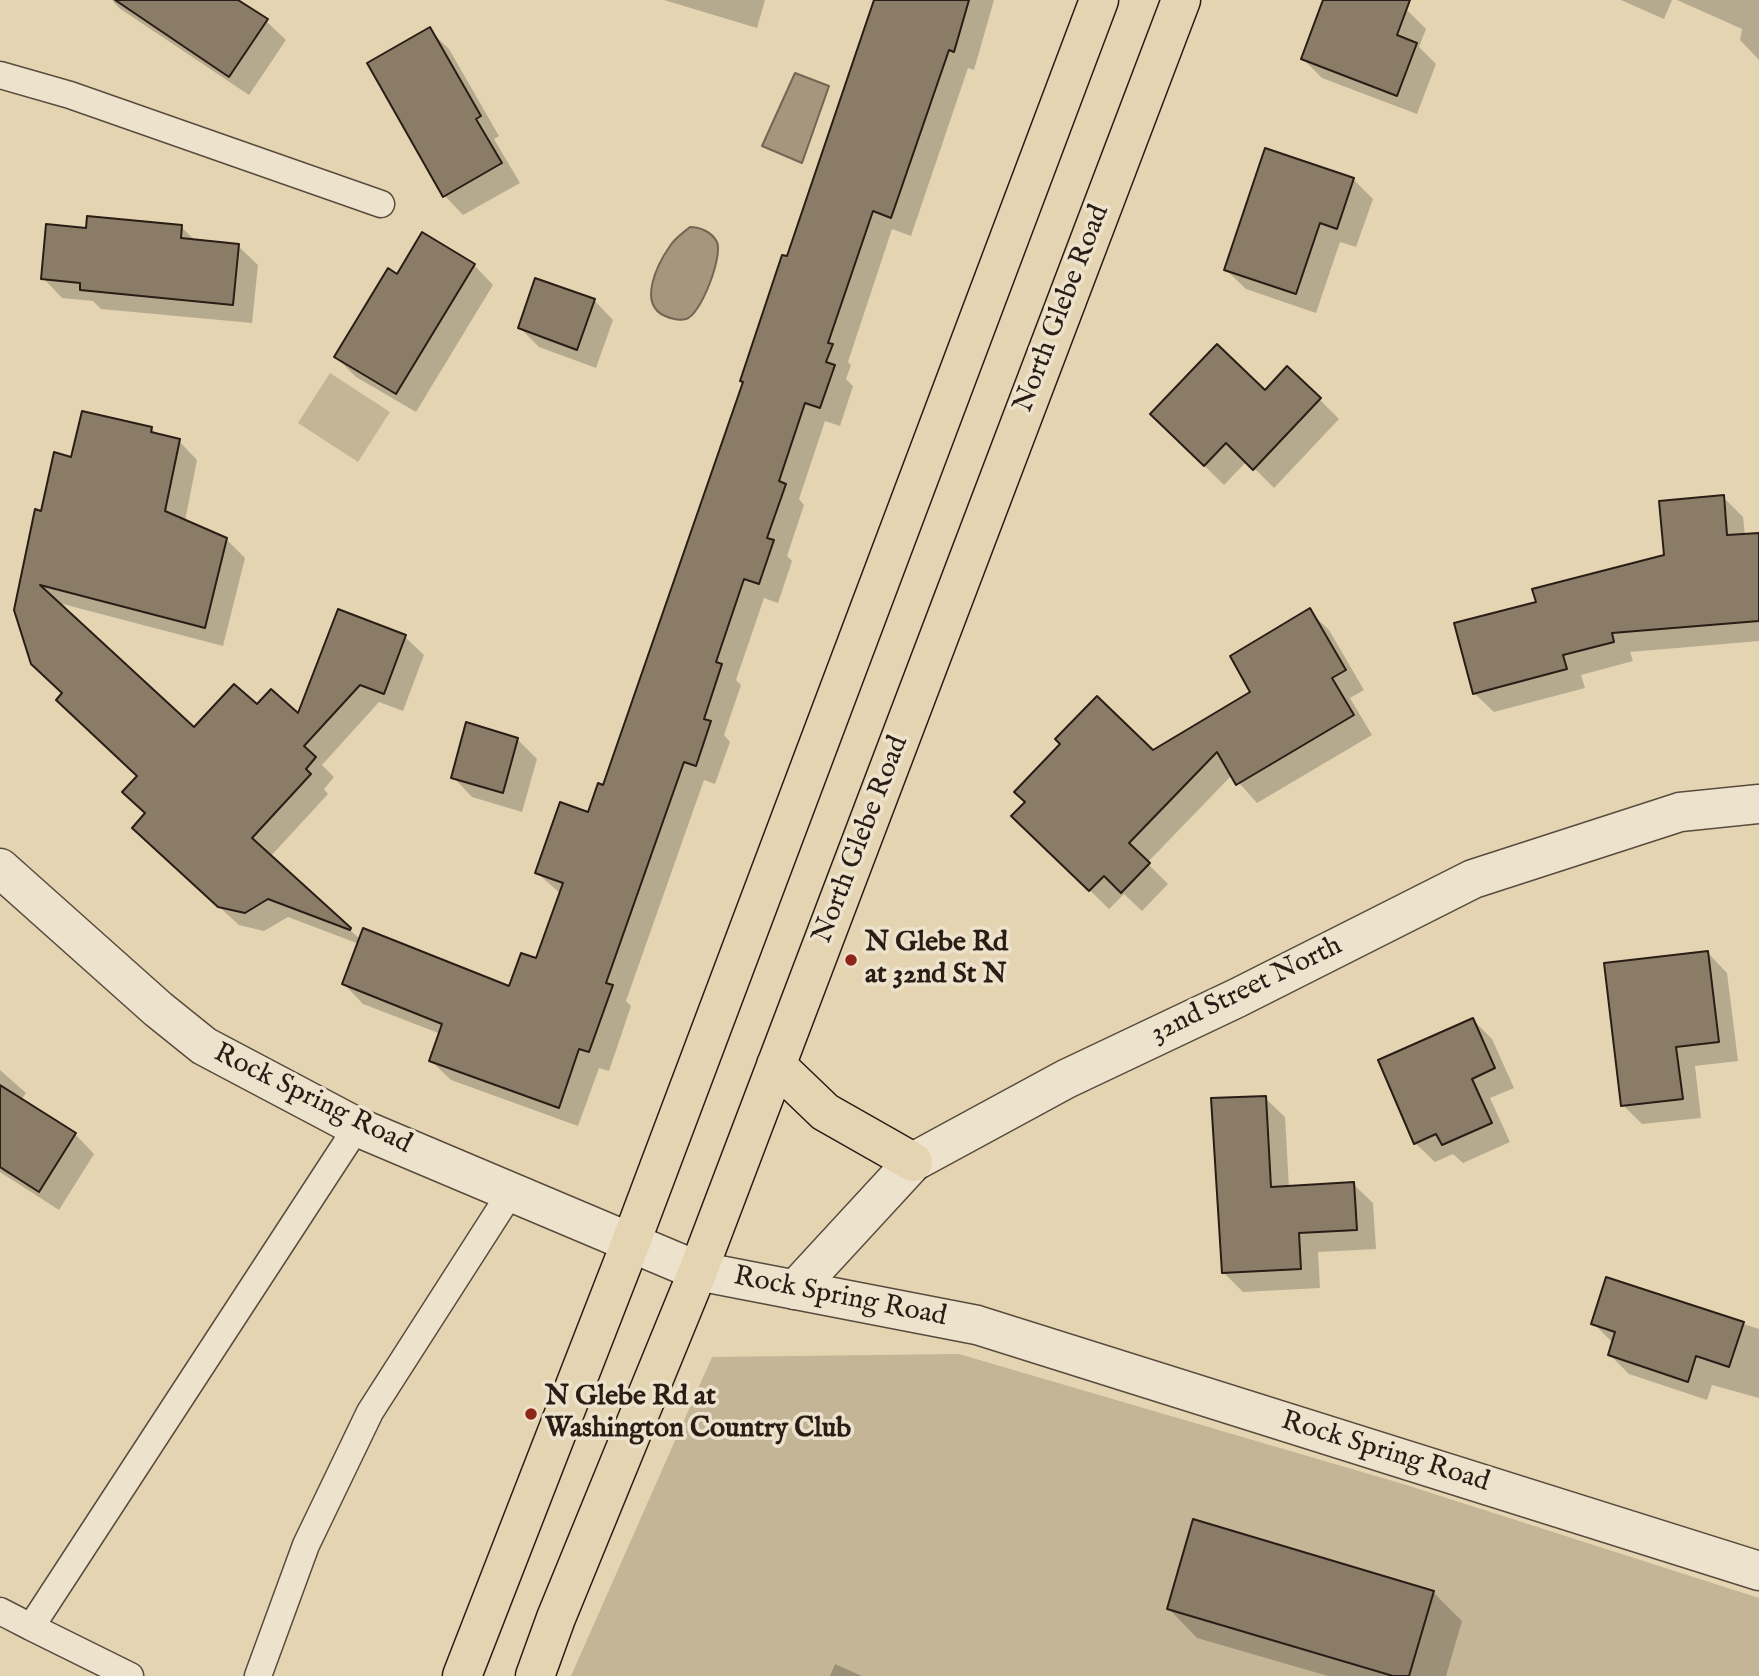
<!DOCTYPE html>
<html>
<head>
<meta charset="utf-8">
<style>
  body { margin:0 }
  canvas { display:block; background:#e4d4b2 }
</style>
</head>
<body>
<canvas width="1759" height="1676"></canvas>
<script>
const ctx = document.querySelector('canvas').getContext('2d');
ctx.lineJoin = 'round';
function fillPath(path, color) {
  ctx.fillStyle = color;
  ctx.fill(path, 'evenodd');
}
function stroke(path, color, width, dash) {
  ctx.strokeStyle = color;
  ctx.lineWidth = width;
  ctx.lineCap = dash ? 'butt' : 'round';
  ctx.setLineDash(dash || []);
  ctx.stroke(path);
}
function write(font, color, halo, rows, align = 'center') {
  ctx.font = font + ' "IM FELL English",serif';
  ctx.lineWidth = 7;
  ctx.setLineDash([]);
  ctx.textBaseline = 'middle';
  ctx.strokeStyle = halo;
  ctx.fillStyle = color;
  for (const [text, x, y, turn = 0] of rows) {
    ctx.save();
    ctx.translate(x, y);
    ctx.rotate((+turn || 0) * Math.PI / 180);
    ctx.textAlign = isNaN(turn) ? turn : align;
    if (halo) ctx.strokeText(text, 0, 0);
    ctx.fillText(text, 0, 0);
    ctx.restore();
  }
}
fillPath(new Path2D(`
  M330 373 390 412 358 462 298 423Z
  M959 1354 1403 1484 1759 1598V1676H571L712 1357Z`), '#c4b597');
const water = new Path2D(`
  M795 73 829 86 802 163 762 146Z
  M690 227C700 227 712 232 717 242 723 256 701 315 686 319 679 321 672 319 665 316 637 304 658 263 670 246 675 238 683 233 690 227Z`);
fillPath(water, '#a5967d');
stroke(water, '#746654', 2);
fillPath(new Path2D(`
  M112 0H235L266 21 286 40 249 95 119 8Z
  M664 0H765L757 28Z
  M876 0H994L974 70 968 68 911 236 892 229 848 362 851 365 846 379 853 386 840 426 825 421 799 499 804 505 787 556 792 561 778 603 764 598 736 680 741 685 724 735 730 742 715 784 704 780 626 1001 631 1006 609 1071 599 1068 578 1126 451 1080 431 1061 441 1034 363 1004 344 984 359 944 288 917 264 931 239 925 153 846 139 776 64 694 32 663 42 513 73 459 151 428 159 436 179 441 197 460 185 521 226 539 245 558 223 646 55 602 194 730 257 707 299 716 405 637 424 655 403 711 379 702 322 765 334 777 324 789 328 794 270 857 361 940 510 988 537 960 561 894 537 873 589 815 604 787Z
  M1325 0H1383L1406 9 1426 29 1419 47 1436 64 1417 114 1322 78 1303 59Z
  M1621 0H1672L1664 19Z
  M1677 0H1759V60L1740 40 1742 29Z
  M429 30 449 49 499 136 494 139 520 183 463 215 444 195Z
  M1353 179 1373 199 1356 247 1340 242 1316 313 1246 289 1226 270Z
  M181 227 196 241 238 246 258 265 252 323 101 309 93 301 62 298 43 278 87 230Z
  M474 265 493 285 416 412 356 377 336 357 397 276Z
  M594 300 613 320 596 368 539 347 520 328Z
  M1265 392 1319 399 1339 419 1274 488 1247 461 1224 485 1152 414Z
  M1723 497 1743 517 1745 536 1759 535V641L1630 652 1633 661 1581 675 1585 688 1494 712 1474 693 1538 603 1666 556Z
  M1309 611 1329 630 1364 690 1350 698 1372 735 1257 803 1232 775 1147 863 1168 884 1142 911 1124 894 1109 909 1014 816 1152 752 1253 692Z
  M517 739 537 759 522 812 472 797 453 777Z
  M1708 953 1727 973 1738 1061 1695 1066 1701 1118 1642 1124 1623 1105Z
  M1473 1020 1492 1039 1514 1088 1490 1098 1510 1142 1463 1163 1453 1154 1435 1162 1415 1143Z
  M0 1070 26 1093 21 1100 75 1134 94 1154 59 1210 0 1172Z
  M1265 1098 1285 1117 1289 1188 1353 1184 1373 1203 1376 1249 1318 1252 1320 1288 1243 1292 1223 1272Z
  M1607 1279 1759 1329V1398L1712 1385 1707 1400 1629 1374 1610 1355 1613 1343 1593 1323Z
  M1433 1592 1462 1621 1446 1676H1328L1197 1638 1169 1609Z
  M835 1664 862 1676H830Z`), '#0003');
const building = new Path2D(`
  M115 0H238L268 19 229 77Z
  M874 0H969L954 52 949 50 891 218 873 211 828 343 833 344 826 362 835 365 820 408 805 403 779 481 786 484 767 538 774 540 759 584 744 579 716 662 722 664 704 719 711 721 696 766 684 762 606 983 613 985 589 1052 579 1049 559 1108 429 1061 442 1024 342 984 363 928 509 986 521 953 536 958 563 883 535 873 560 802 588 812 598 783 603 785 743 382 740 381 782 255 787 256Z
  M1323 0H1410L1397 35 1417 43 1397 96 1301 59Z
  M430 27 481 116 476 119 502 163 443 197 367 63Z
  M1265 148 1354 178 1337 229 1320 223 1296 294 1224 270Z
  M87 216 182 225 181 238 239 244 233 305 80 290V283L41 279 46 224 86 228Z
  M422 232 475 264 396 394 334 357 388 268 397 274Z
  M535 278 595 299 577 350 518 328Z
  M1217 344 1265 390 1287 366 1321 398 1253 470 1226 443 1204 466 1150 414Z
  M82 411 152 427 151 432 180 439 165 511 227 538 205 628 40 585 194 727 234 684 257 704 271 689 298 713 338 609 406 635 384 694 360 685 304 746 316 757 306 769 311 774 252 838 351 928 350 930 268 899 245 913 218 907 132 828 145 813 122 792 137 776 56 700 62 693 31 664 14 610 35 509 41 511 54 452 71 457Z
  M1724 495 1727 535 1759 533V621L1612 633 1614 642 1563 655 1567 669 1473 694 1454 623 1536 602 1532 589 1664 555 1659 501Z
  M1310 608 1346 670 1332 678 1354 715 1236 785 1217 752 1129 843 1150 863 1121 893 1104 876 1089 891 1011 816 1025 802 1014 792 1060 744 1055 739 1097 696 1153 750 1250 692 1230 656Z
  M466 722 518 738 503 793 451 778Z
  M1708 951 1719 1042 1676 1047 1683 1099 1621 1106 1604 963Z
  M1473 1018 1495 1068 1472 1079 1492 1123 1442 1145 1436 1134 1414 1144 1378 1060Z
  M0 1085 76 1133 39 1192 0 1167Z
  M1266 1096 1271 1187 1354 1182 1357 1230 1299 1233 1301 1269 1222 1273 1211 1098Z
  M1606 1277 1744 1322 1729 1367 1696 1356 1688 1382 1608 1355 1615 1332 1591 1324Z
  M1193 1519 1434 1591 1409 1676H1393L1167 1609Z`);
fillPath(building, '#8b7c67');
stroke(building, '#2a1d16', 2);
const service = new Path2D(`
  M0 75 70 95 381 204
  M0 1611 31 1627
  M130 1676 31 1627 357 1127
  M258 1676 306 1545 370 1412 511 1192`);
const minor = new Path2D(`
  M795 1290 913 1162 1066 1079 1237 998 1473 879 1680 812 1759 804`);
const tertiary = new Path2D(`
  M0 868 158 1009 204 1046 357 1127 698 1271 977 1325 1759 1571`);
const primary = new Path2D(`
  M776 1065 825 1112 913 1162
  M462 1676 631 1242 1099 0
  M535 1676 556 1618 698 1271 1181 0`);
stroke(service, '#584b3d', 29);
stroke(minor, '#584b3d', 41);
stroke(tertiary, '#584b3d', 41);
stroke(primary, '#2a1d16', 41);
stroke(service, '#ede3cd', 26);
stroke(minor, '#ede3cd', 38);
stroke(tertiary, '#ede3cd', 38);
stroke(primary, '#e4d4b2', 38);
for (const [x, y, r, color] of [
  [851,960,7,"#8f2418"],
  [531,1414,7,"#8f2418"]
]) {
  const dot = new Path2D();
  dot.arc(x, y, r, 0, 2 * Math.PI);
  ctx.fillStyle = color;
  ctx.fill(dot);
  stroke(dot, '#ede3cd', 2.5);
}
write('28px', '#2a1d16', '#ede3cd', [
  ["North Glebe Road",1063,309,-69],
  ["North Glebe Road",862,840,-69],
  ["32nd Street North",1247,991,-26],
  ["Rock Spring Road",312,1100,26],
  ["Rock Spring Road",840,1298,11],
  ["Rock Spring Road",1385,1453,17]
]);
write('bold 28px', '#2a1d16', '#ede3cd', [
  ["N Glebe Rd",865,944],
  ["at 32nd St N",865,976],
  ["N Glebe Rd at",545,1398],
  ["Washington Country Club",545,1430]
], 'left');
</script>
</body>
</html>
